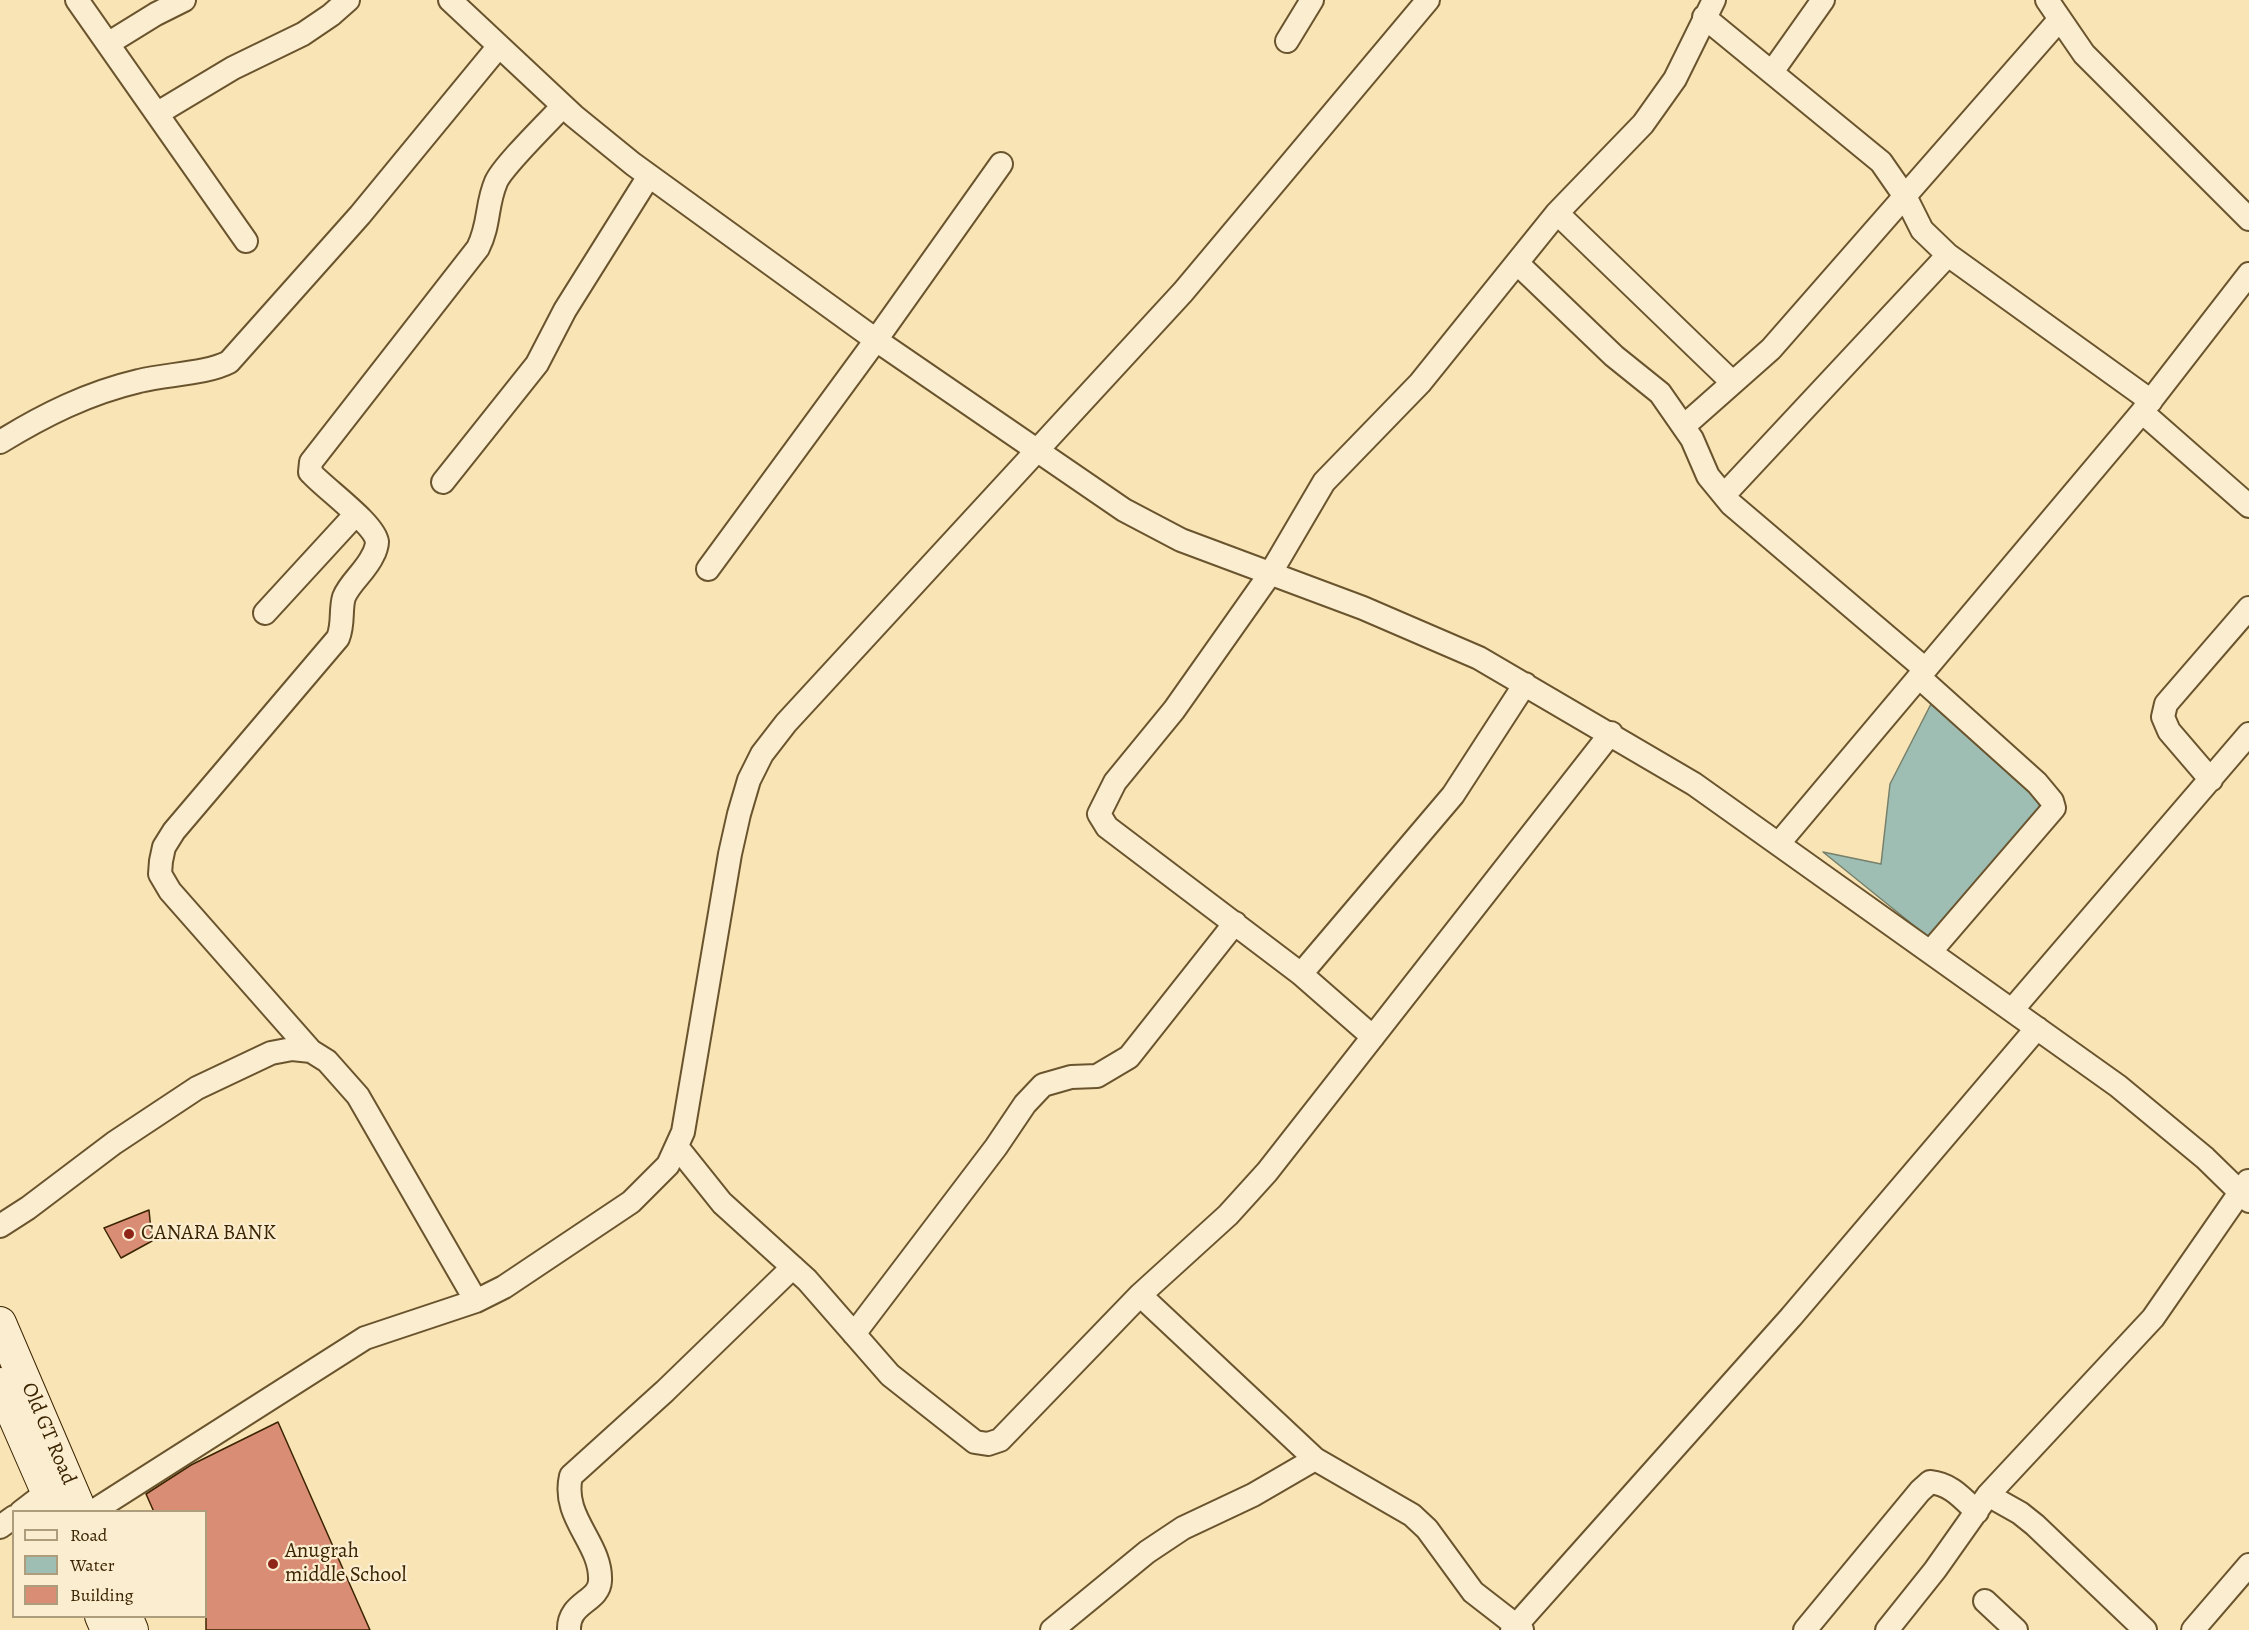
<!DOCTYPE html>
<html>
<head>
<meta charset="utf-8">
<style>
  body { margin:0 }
  #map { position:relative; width:2249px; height:1630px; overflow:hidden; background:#f9e4b6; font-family:Alegreya,serif }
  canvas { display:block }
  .legend { position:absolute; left:12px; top:1510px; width:195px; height:108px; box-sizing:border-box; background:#fbedd0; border:2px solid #ae9d7d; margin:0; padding:8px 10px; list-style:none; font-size:18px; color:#3b2400 }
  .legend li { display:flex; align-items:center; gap:12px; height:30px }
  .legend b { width:30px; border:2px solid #ae9d7d }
</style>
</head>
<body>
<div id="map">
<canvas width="2249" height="1630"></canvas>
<ul class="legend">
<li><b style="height:8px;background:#fbedd0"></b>Road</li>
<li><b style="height:16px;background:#9ebeb3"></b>Water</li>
<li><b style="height:16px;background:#d98d74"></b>Building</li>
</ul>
</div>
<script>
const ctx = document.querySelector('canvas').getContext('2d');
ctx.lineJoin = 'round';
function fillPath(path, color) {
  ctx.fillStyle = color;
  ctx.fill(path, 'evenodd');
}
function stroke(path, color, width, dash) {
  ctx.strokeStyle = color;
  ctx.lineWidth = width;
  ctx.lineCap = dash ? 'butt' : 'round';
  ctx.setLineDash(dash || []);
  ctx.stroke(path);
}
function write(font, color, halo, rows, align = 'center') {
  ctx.font = font + ' Alegreya,serif';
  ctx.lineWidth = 4.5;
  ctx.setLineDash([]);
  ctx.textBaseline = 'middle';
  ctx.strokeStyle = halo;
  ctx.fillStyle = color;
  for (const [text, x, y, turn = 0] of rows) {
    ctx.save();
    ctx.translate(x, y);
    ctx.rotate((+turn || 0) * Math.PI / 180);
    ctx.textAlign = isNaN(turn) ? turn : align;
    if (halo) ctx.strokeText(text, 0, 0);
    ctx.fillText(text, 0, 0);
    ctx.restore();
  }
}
const water = new Path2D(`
  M1931 704 2038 800 2042 818 1937 936 1928 937 1823 852 1881 864 1890 784Z`);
fillPath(water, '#9ebeb3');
stroke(water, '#76806b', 1.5);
const building = new Path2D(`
  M149 1210 152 1241 121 1258 104 1228Z
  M278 1422 370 1630H206V1512H154L146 1494 191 1465Z`);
fillPath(building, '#d98d74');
stroke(building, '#3b2400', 1.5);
const street = new Path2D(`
  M77 0 246 241
  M450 0 574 116 633 164 876 340 1124 510 1181 540 1363 608 1479 658 1694 784 2118 1086 2205 1158 2249 1201
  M2047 0 2084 54 2249 219
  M1704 17 1881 162 1906 198 1922 230 1948 255 2151 401
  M1287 41 1312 0
  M109 43 156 14 184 0
  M1772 72 1823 0
  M158 113 233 68 303 34 331 15 348 0
  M1557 213 1732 382
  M1517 263 1614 356 1660 393 1692 439 1708 476 1731 504 1925 669
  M2142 412 2249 506
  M1684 426 1771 349 2060 19
  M0 442C44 415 88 393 139 381 166 374 206 374 229 362L360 215 499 46
  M443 482 537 364 565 310 649 176
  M1724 495 1948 255
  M708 569 876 340 1001 164
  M265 613 355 515
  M1919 677 2037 783 2052 801 2054 808 1931 951
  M2211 780 2169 731 2163 717 2166 704 2249 608
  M1780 842 2142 412 2249 274
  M1301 974 1453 795 1525 684
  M2012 1010 2249 734
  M1373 1037 1301 974 1107 827 1099 814 1115 782 1174 710 1270 574 1324 482 1420 383 1557 213 1643 124 1675 79 1714 0
  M311 1051 170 891 160 874 161 861 164 847 174 831 338 638C344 623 340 610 344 597 350 582 366 571 373 555 375 552 377 545 377 542 375 524 324 488 310 472L311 462 478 248C490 224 486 205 496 182 502 167 549 121 563 106
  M678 1148 722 1203 807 1280 890 1375 975 1442 988 1444 1000 1440 1140 1295 1228 1215 1267 1172 1611 733
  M0 1226 28 1208 114 1143 197 1088 271 1053 292 1049 311 1051 327 1061 358 1096 476 1301
  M1140 1295 1315 1459 1412 1515 1427 1529 1473 1592 1522 1630
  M854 1334 996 1147 1025 1104 1043 1085 1071 1077 1097 1076 1129 1057 1235 923
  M1988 1495 2020 1513 2035 1525 2145 1630
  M21 1512 47 1492
  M92 1512 365 1338 476 1301 504 1287 631 1202 668 1165 683 1132 730 854 739 814 749 780 762 754 786 723 1183 292 1428 0
  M0 1527 14 1517
  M1985 1601 2016 1630
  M569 1630C568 1602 599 1602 600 1581 602 1543 561 1518 571 1476L665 1391 793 1267
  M1052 1630 1147 1552 1183 1528 1253 1495 1315 1459
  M1512 1630 1791 1317 2037 1028
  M1805 1630 1920 1491 1930 1482C1951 1484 1962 1498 1977 1512
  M1887 1630 1935 1570 1988 1495 2153 1318 2248 1181
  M2193 1630 2249 1565`);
const secondary = new Path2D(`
  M0 1323 81 1512
  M0 1384 56 1512
  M101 1616 107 1630
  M126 1616 132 1630`);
stroke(street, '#6a542e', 26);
stroke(secondary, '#3b2400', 34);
stroke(street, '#fbedd0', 22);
stroke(secondary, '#fbedd0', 32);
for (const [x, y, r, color] of [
  [129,1234,6,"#8f2418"],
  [273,1564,6,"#8f2418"]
]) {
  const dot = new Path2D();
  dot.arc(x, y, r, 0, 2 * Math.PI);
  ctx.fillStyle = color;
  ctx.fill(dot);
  stroke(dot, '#fbedd0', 2);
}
write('21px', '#3b2400', '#fbedd0', [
  ["CANARA BANK",141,1234],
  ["Anugrah",285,1552],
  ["middle School",285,1576]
], 'left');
write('21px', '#3b2400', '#fbedd0', [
  ["Old GT Road",48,1434,67]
]);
</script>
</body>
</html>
